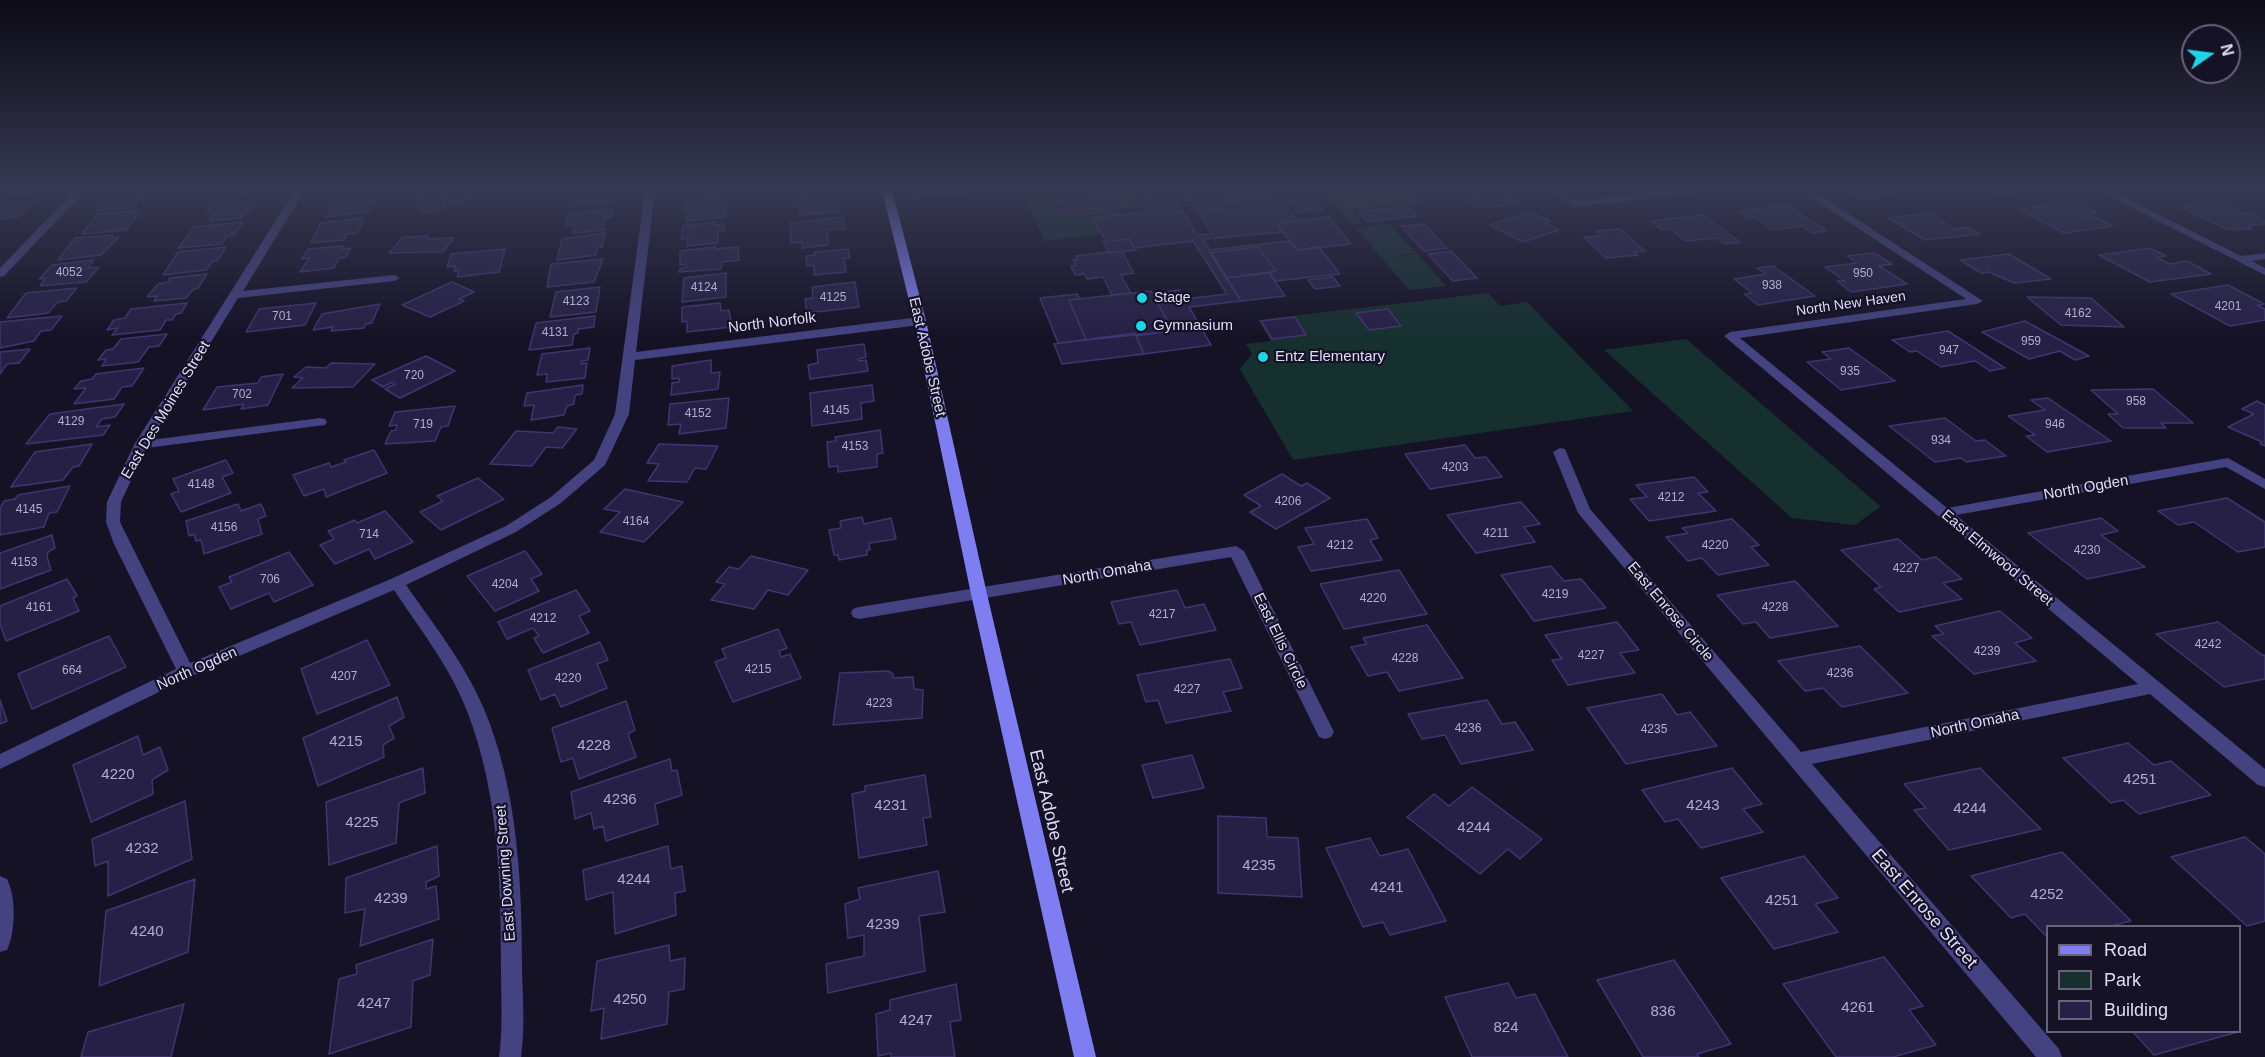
<!DOCTYPE html>
<html>
<head>
<meta charset="utf-8">
<style>
  body { margin:0 }
  #map { position:relative; width:2265px; height:1057px; overflow:hidden; background:#161226; font-family:Helvetica,sans-serif }
  canvas { display:block }
  .legend { position:absolute; left:2046px; top:925px; width:195px; height:108px; box-sizing:border-box; background:#161226; border:2px solid #66637b; margin:0; padding:8px 10px; list-style:none; font-size:18px; color:#dfdcfb }
  .legend li { display:flex; align-items:center; gap:12px; height:30px }
  .legend b { width:30px; border:2px solid #66637b }
  .north { position:absolute; left:2181px; top:24px; width:60px; height:60px; box-sizing:border-box; background:#161226; border:2px solid #66637b; border-radius:50%; rotate:76deg; font-size:16px; font-weight:700; line-height:24px; text-align:center; color:#dfdcfb }
  .north::after { content:''; display:block; margin:auto; width:21px; height:27px; background:#1cd6e7; clip-path:polygon(50% 0,100% 100%,50% 72%,0 100%) }
</style>
</head>
<body>
<div id="map">
<canvas width="2265" height="1057"></canvas>
<ul class="legend">
<li><b style="height:8px;background:#7e7df1"></b>Road</li>
<li><b style="height:16px;background:#16302f"></b>Park</li>
<li><b style="height:16px;background:#272046"></b>Building</li>
</ul>
<div class="north">N</div>
</div>
<script>
const ctx = document.querySelector('canvas').getContext('2d');
ctx.lineJoin = 'round';
function fillPath(path, color) {
  ctx.fillStyle = color;
  ctx.fill(path, 'evenodd');
}
function stroke(path, color, width, dash) {
  ctx.strokeStyle = color;
  ctx.lineWidth = width;
  ctx.lineCap = dash ? 'butt' : 'round';
  ctx.setLineDash(dash || []);
  ctx.stroke(path);
}
function write(font, color, halo, rows, align = 'center') {
  ctx.font = font + ' Helvetica,sans-serif';
  ctx.lineWidth = 4.5;
  ctx.setLineDash([]);
  ctx.textBaseline = 'middle';
  ctx.strokeStyle = halo;
  ctx.fillStyle = color;
  for (const [text, x, y, turn = 0] of rows) {
    ctx.save();
    ctx.translate(x, y);
    ctx.rotate((+turn || 0) * Math.PI / 180);
    ctx.textAlign = isNaN(turn) ? turn : align;
    if (halo) ctx.strokeText(text, 0, 0);
    ctx.fillText(text, 0, 0);
    ctx.restore();
  }
}
fillPath(new Path2D(`
  M1136 190 1149 211 1145 212 1140 205H1138V207L1117 209 1120 215 1093 218 1102 234 1045 241 1026 202Z
  M1216 190H1270L1275 198 1224 203Z
  M1321 190H1410L1422 202 1352 210 1363 223 1353 225Z
  M1389 224 1416 253 1384 258 1417 254 1446 286 1409 290 1356 228Z
  M1488 293 1500 306 1527 302 1633 411 1293 460 1240 369 1252 354 1246 344 1271 341 1258 320Z
  M1686 339 1880 506H1881L1855 525 1792 518 1604 350Z`), '#16302f');
fillPath(new Path2D(`
  M908 190H1002L911 200Z`), '#142949');
const building = new Path2D(`
  M7 190H35L31 194 1 197Z
  M154 190 147 199H140L133 207 95 211 114 191Z
  M224 190H264L261 194 226 198 222 195Z
  M461 190H467L471 199 444 205V209L422 214 414 199Z
  M617 190 616 193 608 194V196H611V202L568 206 571 194 579 190Z
  M685 190H719V195L689 198 690 191Z
  M832 190 834 199 828 201 835 200 838 212 800 215 799 206H792L791 198 798 197V194Z
  M1154 190H1211L1223 208 1197 211 1191 200 1176 202 1183 212 1155 215 1141 192Z
  M1466 190H1516L1522 195 1510 196 1518 203 1478 208 1468 199 1475 198Z
  M1846 190H1899L1902 192 1874 195 1880 198 1862 200Z
  M1987 190H2037L1997 195Z
  M373 194 369 202 376 201 371 211 326 217 333 204H339L343 197Z
  M1113 197 1118 206 1090 209 1085 200Z
  M1279 197 1298 220 1276 223 1283 232 1203 239 1241 301 1189 307 1211 345 1144 354 1136 336 1173 331 1152 293 1179 290 1185 299 1227 294 1193 241 1134 248 1129 239 1106 242 1093 218 1152 211 1155 215 1183 212 1197 235 1213 234 1197 211 1223 208 1220 203Z
  M726 198 725 217 686 221 687 212H690V209L684 210V202Z
  M258 199 249 212H244L240 218 209 221 215 212 206 213 212 204Z
  M1076 199 1083 212 1060 215 1053 202Z
  M1314 199 1323 210 1298 212 1289 201Z
  M36 200 18 217 0 219V203Z
  M2076 201 2098 213 2080 215 2087 218 2095 217 2113 226 2064 233 2018 209Z
  M2217 202 2243 214 2249 213 2265 221V224L2247 226 2253 229H2227L2180 207Z
  M1786 205 1827 231 1812 233 1802 226 1772 230 1755 218 1749 219 1737 211Z
  M1407 206 1417 216 1367 222 1358 212Z
  M613 209 612 217 605 218 604 230 573 233 575 225 565 226 568 214Z
  M141 210 126 230 82 234 97 214Z
  M1531 212 1550 221 1545 223 1559 230 1523 242 1490 225Z
  M1930 213 1954 229 1968 227 1980 234 1925 240 1888 218Z
  M1703 215 1740 242 1725 244 1716 238 1686 241 1670 229 1662 230 1651 221Z
  M843 217 845 229 827 230 828 245 802 248V242L791 243 790 223Z
  M1329 217 1351 244 1297 250 1276 223Z
  M364 218 357 233 347 234 344 240 311 243 321 223Z
  M243 222 234 235 227 236 222 244 178 248 194 227Z
  M716 222 717 225 724 224V231L718 232V243L687 246 688 239H681L683 226Z
  M1424 224 1447 248 1424 251 1401 226Z
  M1620 229 1645 251 1634 252 1638 255 1606 258 1584 237 1601 236 1596 231Z
  M605 233 602 247 597 248 596 255 557 260 562 239Z
  M113 235 111 238 119 237 101 255 58 260 75 238Z
  M428 236V239L454 238 443 252 389 253 403 237Z
  M1129 239 1136 250 1109 253 1103 242Z
  M1289 241 1297 250 1319 247 1340 274 1276 281 1269 273 1276 271 1258 247 1210 253V250Z
  M343 246 342 249 351 248 346 257 339 258 334 268 300 272 309 258 302 259 308 249Z
  M226 247 217 261H213L206 270 163 275 178 252Z
  M716 247 715 249 738 247 739 260 722 262 721 269 679 272 680 269 686 267V264L680 265V251Z
  M1258 247 1276 271 1226 278 1210 253Z
  M2150 248 2166 256 2157 257 2169 264 2187 261 2211 274 2150 282 2099 255Z
  M505 249 499 272 457 277 459 270 454 271 455 266 447 267 451 254Z
  M848 249 850 258H844L846 272 814 275V265L807 266 806 256 815 255V252Z
  M1451 251 1477 278 1453 281 1428 254Z
  M1108 252H1122L1134 273 1121 275 1131 293 1112 295 1103 277 1087 279 1085 274 1075 275 1071 266H1076L1073 260H1078L1076 256Z
  M1874 253 1892 264 1879 266 1907 284 1851 292 1837 281H1845L1825 267 1857 263 1847 256Z
  M2009 254 2051 279 2014 283 1989 272 1981 273 1960 260Z
  M603 259 594 282 547 287 551 264Z
  M94 260 88 268 99 267 86 282 40 286 46 278 39 279 52 265Z
  M1773 266 1815 296 1758 305 1744 294 1752 293 1734 279 1766 274 1757 268Z
  M726 273V297L682 302 684 278Z
  M1269 273 1285 296 1241 301 1226 278Z
  M207 274 198 288 194 289 186 298 154 301 157 296 147 297 158 284 168 282 170 278Z
  M1333 277 1340 286 1315 289 1308 280Z
  M452 282 474 292 459 299 464 301 430 317 402 305Z
  M855 282 859 307 807 313 805 299 813 298 812 287Z
  M2228 285 2264 304 2257 305 2265 309V320L2230 326 2171 294Z
  M600 287 596 312 550 317 556 292Z
  M77 288 66 301 58 302 48 313 7 318 26 293Z
  M1151 291 1173 331 1086 340 1069 300Z
  M1077 294 1080 299 1069 300 1086 340 1058 343 1040 298Z
  M2027 297 2091 298 2124 327 2061 325Z
  M187 303 181 313 176 314 172 320H166L160 330 112 335 118 328 107 330 114 320 125 318 131 309Z
  M316 303 305 325 246 332 259 309Z
  M720 303 721 311 729 310 732 327 687 332V321L682 322V307Z
  M380 304 372 323 366 324 364 328 331 331 333 327 313 330 322 314Z
  M1388 309 1401 326 1369 330 1356 313Z
  M62 316 51 330 41 331 34 341 0 348V322Z
  M595 316 594 327 578 329V333L574 334 572 345 529 350 536 323Z
  M1295 317 1306 335 1272 339 1261 321Z
  M2025 321 2089 356 2075 360 2060 351 2029 359 1982 332Z
  M1948 331 2005 368 1990 371 1975 361 1941 367 1917 351 1910 352 1892 340Z
  M1135 333 1144 354 1062 364 1054 344Z
  M167 334 159 346 149 347 138 362 102 366 106 359 98 360 106 350 113 349 121 339Z
  M864 344 866 357 858 359 859 361 866 360 868 371 810 379 808 365 818 363 817 350Z
  M590 348 588 360 582 361 581 364 587 363 585 378 546 382 547 374 537 375 542 354Z
  M1849 348 1895 381 1841 390 1807 362 1831 359 1822 352Z
  M30 349 19 363 7 364 0 374V352Z
  M426 356 455 371 400 398 385 389 395 384 393 382 383 387 372 380Z
  M711 360V373L720 372 718 389 671 395 672 383 679 382V378L672 379V366Z
  M331 363 375 364 353 387 292 388 303 378 294 377 306 367 326 368Z
  M144 368 132 386 122 387 114 399 74 404 86 388 74 389 81 381 92 379 96 374Z
  M283 374 268 405 241 409 244 404 203 410 217 387 258 383 261 377Z
  M583 385 582 394 575 395 574 404 567 406 564 415 531 420 534 405 524 406 527 393Z
  M872 385 874 401 861 403 862 419 812 426 810 393Z
  M2153 389 2193 423H2161L2166 428H2123L2108 414H2118L2091 390Z
  M729 398 726 428 679 434 681 424 668 425 670 404Z
  M2048 398 2111 441 2047 452 2026 436 2035 435 2008 416 2045 410 2031 400Z
  M2257 401 2265 405V446L2260 444 2262 442 2228 427 2254 414 2242 409Z
  M124 404 115 417 102 419 96 427 110 425 103 435 26 444 50 414Z
  M455 406 448 426 441 427 435 441 385 444 391 431 396 430 397 425 389 426 395 412Z
  M1945 418 1976 441 1985 440 2006 456 1966 462 1961 458 1935 462 1889 426Z
  M558 427 577 429 562 448 546 447 532 466 490 464 516 431 553 433Z
  M880 430 883 453 877 454V467L838 472V466L829 467 827 442 836 441 835 437Z
  M92 444 79 466 73 467 63 480 11 487 35 452Z
  M659 444 718 446 706 469 695 468 687 482 648 481 659 464 647 463Z
  M1465 445 1475 458 1486 457 1502 477 1430 489 1405 454Z
  M374 450 387 473 326 497 324 489 304 496 293 475 329 463 331 467 346 462 344 460Z
  M226 460 233 473 222 477 231 493 181 512 171 494 179 491 173 479Z
  M1282 474 1301 486 1307 483 1330 498 1276 529 1250 512 1261 506 1244 495Z
  M1694 477 1708 492 1698 493 1716 511 1649 521 1630 499 1647 497 1636 485Z
  M478 478 504 499 441 530 420 512 443 501 437 496Z
  M70 486 57 512 49 513 44 527 0 535V508L4 501 15 499 18 495Z
  M625 489 683 502 644 542 600 532 620 512 604 509Z
  M2227 498 2265 522V547L2238 552 2194 522 2178 525 2158 511Z
  M1521 502 1540 524 1524 527 1535 542 1476 553 1447 515Z
  M238 504 241 511 261 504 266 516 258 519 262 534 204 554 201 540 196 541 194 534 189 536 186 521Z
  M385 511 413 542 375 559 369 549 335 564 320 545 334 539 328 531 355 520 357 523Z
  M862 517 864 524 891 518 896 539 869 543 870 550H867V555L839 560 838 555H834L829 530 841 528 840 521Z
  M2101 518 2118 531 2101 535 2145 567 2087 579 2028 533Z
  M1367 519 1378 538 1370 540 1382 560 1311 571 1298 547 1314 544 1305 528Z
  M1732 519 1759 545 1751 547 1769 565 1718 575 1702 558 1688 561 1666 537 1688 533 1682 528Z
  M52 535 55 548 48 552 47 557 51 570 0 589V553Z
  M1898 539 1922 560 1936 557 1962 579 1943 583 1962 599 1899 612 1874 589 1881 587 1841 550Z
  M525 551 542 574 531 579 539 591 495 611 467 576Z
  M289 552 313 585 274 602 269 593 231 609 219 587 232 582 229 577Z
  M751 556 808 570 788 595 768 590 754 609 711 600 725 584 716 582 729 567 739 569Z
  M1551 566 1564 581 1581 579 1606 608 1534 621 1501 575Z
  M1399 570 1427 614 1344 629 1320 584Z
  M67 579 77 596 73 598 79 611 6 641 0 624V606Z
  M1795 581 1838 626 1770 638 1756 622 1743 624 1717 595Z
  M576 590 590 611 579 616 589 633 543 653 534 638 539 636 533 628 507 639 498 622Z
  M1177 590 1185 608 1204 604 1216 630 1140 645 1131 622 1119 624 1111 602Z
  M2000 611 2032 638 2015 643 2036 661 1974 674 1932 636 1944 634 1935 626Z
  M1617 622 1639 650 1620 653 1635 673 1568 685 1552 660 1562 659 1545 635Z
  M2218 622 2262 655H2265V679L2224 687 2156 634Z
  M1427 625 1463 678 1399 691 1387 672 1368 676 1351 647 1367 644 1363 638Z
  M778 629 787 648 779 651 781 657 790 654 801 678 733 702 715 662 726 658 722 649Z
  M109 636 126 667 32 709 18 674Z
  M367 640 390 685 317 714 301 669Z
  M600 642 608 660 597 664 607 688 561 707 555 694 541 700 528 670Z
  M1860 646 1908 693 1842 707 1823 688 1805 691 1778 661Z
  M1230 659 1242 688 1223 692 1231 711 1166 723 1158 700 1146 702 1137 675Z
  M888 671 893 674V678L913 677 914 689 923 690 922 718 833 725 840 673Z
  M1662 694 1677 715 1690 712 1717 746 1626 764 1587 708Z
  M397 697 404 717 389 726 394 738 383 745 384 757 318 786 303 738Z
  M0 700 7 721 0 724Z
  M1487 700 1502 724 1515 722 1533 750 1461 764 1445 735 1422 739 1408 714Z
  M626 701 635 730 628 734 636 757 579 779 573 758 561 762 552 728Z
  M138 736 143 755 160 747 168 770 152 780 153 794 91 822 73 765Z
  M2128 743 2154 765 2171 761 2211 795 2139 814 2123 800 2111 803 2063 758Z
  M1192 755 1204 788 1153 798 1142 765Z
  M670 759 672 771 677 770 682 795 655 804 658 824 606 841 603 826 594 829 591 813 575 819 571 792Z
  M423 768 425 793 399 803 396 843 329 865 326 802Z
  M1732 768 1762 804 1743 809 1763 832 1701 848 1678 819 1665 822 1642 790Z
  M1980 768 2041 829 1949 850 1914 810 1926 808 1904 784Z
  M925 775 931 817 923 818 927 845 859 858 852 794 865 791V786Z
  M1472 787 1542 839 1520 859 1508 849 1480 874 1407 817 1434 794 1449 806Z
  M185 801 192 859 108 896V861L95 866 92 839Z
  M1218 816 1266 818 1267 837 1298 838 1302 897 1218 893Z
  M2245 837 2265 854V921L2247 926 2171 857Z
  M1370 838 1380 856 1408 849 1446 921 1390 935 1383 922 1363 927 1326 848Z
  M437 846 439 876 426 882V889L436 886 439 919 360 946 365 909 345 913 346 878Z
  M668 846 671 869 682 866 685 891 675 893 676 915 615 934 613 892 586 900 583 870Z
  M2062 852 2131 921 2111 926H2048V938L2025 914 2011 918 1971 876Z
  M1804 856 1838 898 1815 904 1838 932 1774 949 1721 878Z
  M938 871 945 912 919 916 925 971 828 993 826 964 864 956V935L848 938 845 904 860 899 858 888Z
  M195 879 188 952 99 986 106 911Z
  M433 939 430 975 413 981 411 1027 329 1054 339 979 357 974 356 965Z
  M669 945 670 961 685 958 684 989 669 992 667 1024 601 1039 604 1008 591 1011 597 961Z
  M1884 957 1923 1006 1909 1010 1936 1045 1893 1057H1836L1783 984Z
  M1674 960 1731 1044 1697 1054 1699 1057H1643L1597 980Z
  M1508 983 1516 998 1535 994 1568 1057H1472L1445 997Z
  M956 984 961 1020 950 1022 955 1057H891V1053L878 1056 876 1014 890 1010V1000Z
  M184 1004 171 1057H81L88 1032Z
  M2133 1032H2238L2154 1055Z`);
fillPath(building, '#272046');
stroke(building, '#40356f', 1.5);
fillPath(new Path2D(`
  M75 190H86L4 276 0 277V268Z
  M295 190H305L243 291 394 275 400 278 394 281 238 298 151 440 320 418 325 419 327 422 325 425 146 448 121 502 120 522 190 663 391 579 506 526 551 497 594 460 615 414 645 190H655L636 352 920 317 926 321 920 325 635 360 629 414 605 465 561 503 516 532 406 585C434 625 465 664 484 709 518 790 522 883 522 970 523 999 525 1028 521 1057H499C503 1029 501 999 501 971 501 884 499 793 467 711 450 667 420 629 394 590L192 676 0 769V754L176 669 114 544 106 522 107 502 134 445Z
  M1552 190H1563L1576 201 1670 190H1705L1700 193 1574 207Z
  M1800 190H1812L1983 301 1977 304 1740 338 1947 508 2228 458 2265 479V489L2226 467 1956 515 2265 769V787L2258 785 2150 694 1812 764 2059 1049 2062 1057H2036L1578 513 1553 452 1560 448 1565 449 1590 509 1801 752 2138 684 1724 336 1730 332 1966 299Z
  M2097 190H2110L2241 256 2265 253V259L2252 261 2265 268V275Z
  M1236 546 1244 551 1334 732 1331 737 1325 739 1319 737 1231 557 859 619 853 617 851 613 853 609 859 607Z
  M0 876 7 879C16 897 16 931 7 950L0 952Z`), '#444280');
fillPath(new Path2D(`
  M882 190H892L926 321 987 594 1096 1057H1074L971 594 914 321Z`), '#7e7df1');
const sky = ctx.createLinearGradient(0, 0, 0, 338);
sky.addColorStop(0, '#0c0a15');
sky.addColorStop(0.56, '#363952');
sky.addColorStop(1, '#36395200');
ctx.fillStyle = sky;
ctx.fillRect(0, 0, 2265, 338);
for (const [x, y, r, color] of [
  [1142,298,6,"#1cd6e7"],
  [1141,326,6,"#1cd6e7"],
  [1263,357,6,"#1cd6e7"]
]) {
  const dot = new Path2D();
  dot.arc(x, y, r, 0, 2 * Math.PI);
  ctx.fillStyle = color;
  ctx.fill(dot);
  stroke(dot, '#161226', 2);
}
write('12px', '#b1adce', null, [
  ["4052",69,273],
  ["950",1863,274],
  ["938",1772,286],
  ["4124",704,288],
  ["4125",833,298],
  ["4123",576,302],
  ["4201",2228,307],
  ["4162",2078,314],
  ["701",282,317],
  ["4131",555,333],
  ["959",2031,342],
  ["947",1949,351],
  ["935",1850,372],
  ["720",414,376],
  ["702",242,395],
  ["958",2136,402],
  ["4145",836,411],
  ["4152",698,414],
  ["4129",71,422],
  ["719",423,425],
  ["946",2055,425],
  ["934",1941,441],
  ["4153",855,447],
  ["4203",1455,468],
  ["4148",201,485],
  ["4212",1671,498],
  ["4206",1288,502],
  ["4145",29,510],
  ["4164",636,522],
  ["4156",224,528],
  ["4211",1496,534],
  ["714",369,535],
  ["4212",1340,546],
  ["4220",1715,546],
  ["4230",2087,551],
  ["4153",24,563],
  ["4227",1906,569],
  ["706",270,580],
  ["4204",505,585],
  ["4219",1555,595],
  ["4220",1373,599],
  ["4161",39,608],
  ["4228",1775,608],
  ["4217",1162,615],
  ["4212",543,619],
  ["4242",2208,645],
  ["4239",1987,652],
  ["4227",1591,656],
  ["4228",1405,659],
  ["4215",758,670],
  ["664",72,671],
  ["4236",1840,674],
  ["4207",344,677],
  ["4220",568,679],
  ["4227",1187,690],
  ["4223",879,704],
  ["4236",1468,729],
  ["4235",1654,730]
]);
write('14px', '#dfdcfb', '#161226', [
  ["Stage",1154,298]
], 'left');
write('14px', '#dfdcfb', '#161226', [
  ["North New Haven",1851,304,-8]
]);
write('15px', '#dfdcfb', '#161226', [
  ["North Norfolk",772,323,-7],
  ["East Adobe Street",927,357,77],
  ["East Des Moines Street",166,410,-59],
  ["North Ogden",2086,488,-10],
  ["East Elmwood Street",1997,558,40],
  ["North Omaha",1107,573,-10],
  ["East Enrose Circle",1670,612,50],
  ["East Ellis Circle",1280,641,64],
  ["North Ogden",197,669,-24],
  ["North Omaha",1975,724,-12],
  ["East Downing Street",506,873,-94]
]);
write('15px', '#dfdcfb', '#161226', [
  ["Gymnasium",1153,326],
  ["Entz Elementary",1275,357]
], 'left');
write('15px', '#b1adce', null, [
  ["4215",346,742],
  ["4228",594,746],
  ["4220",118,775],
  ["4251",2140,780],
  ["4236",620,800],
  ["4231",891,806],
  ["4243",1703,806],
  ["4244",1970,809],
  ["4225",362,823],
  ["4244",1474,828],
  ["4232",142,849],
  ["4235",1259,866],
  ["4244",634,880],
  ["4241",1387,888],
  ["4252",2047,895],
  ["4239",391,899],
  ["4251",1782,901],
  ["4239",883,925],
  ["4240",147,932],
  ["4250",630,1000],
  ["4247",374,1004],
  ["4261",1858,1008],
  ["836",1663,1012],
  ["4247",916,1021],
  ["824",1506,1028]
]);
write('18px', '#dfdcfb', '#161226', [
  ["East Adobe Street",1051,821,77],
  ["East Enrose Street",1924,909,49]
]);
</script>
</body>
</html>
